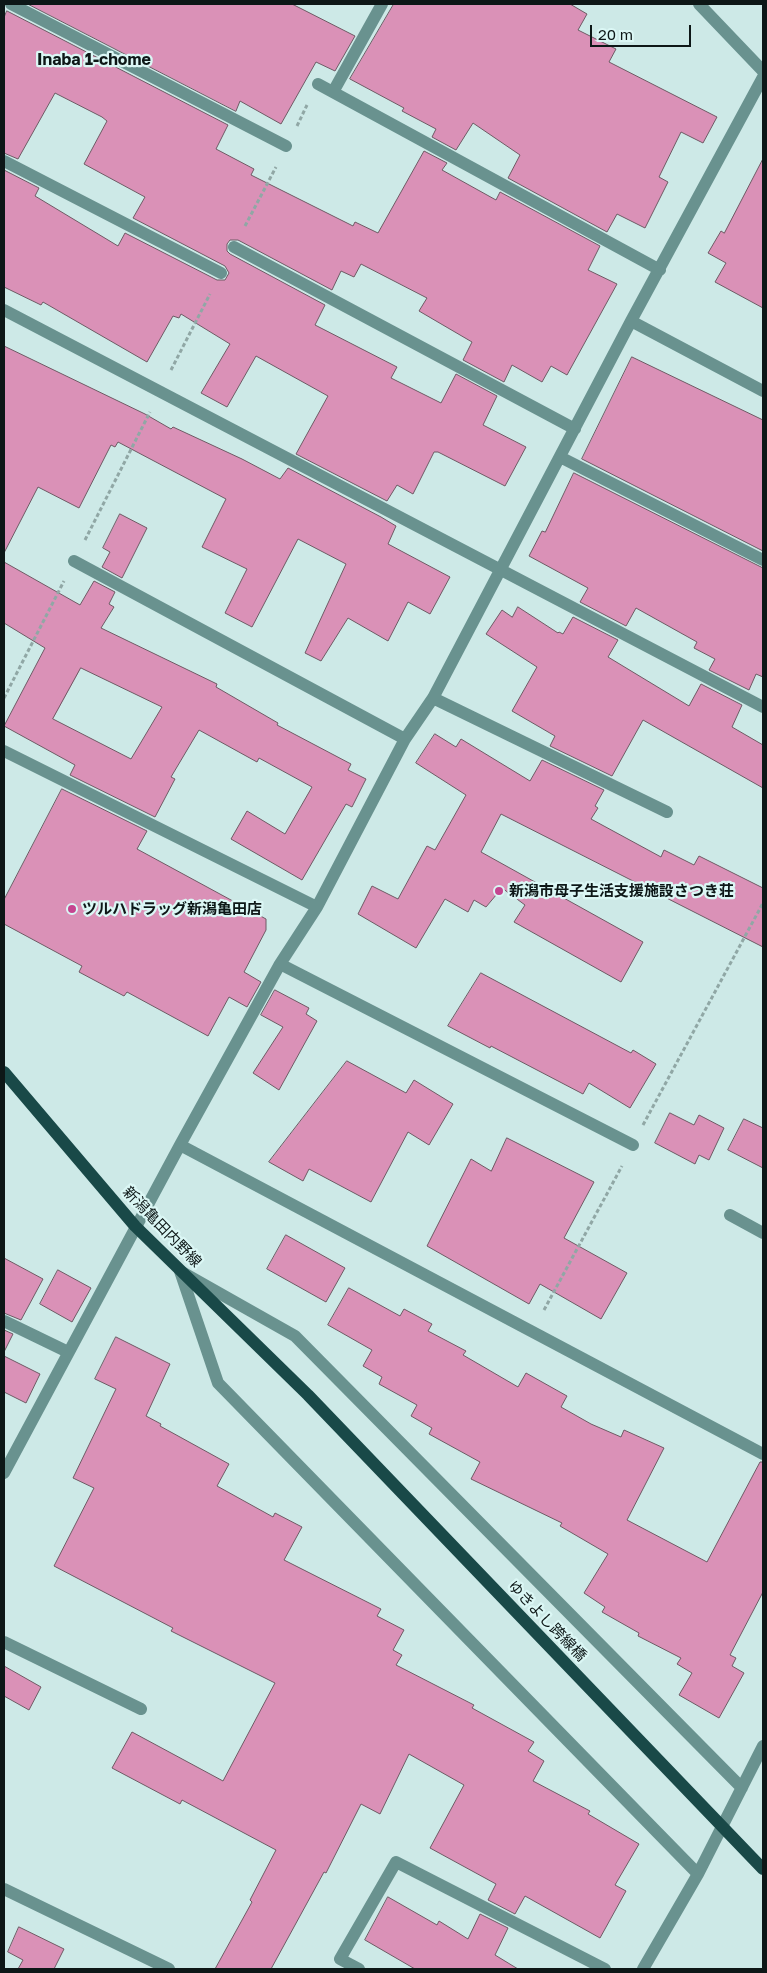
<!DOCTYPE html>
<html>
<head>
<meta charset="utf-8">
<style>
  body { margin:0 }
  #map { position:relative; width:767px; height:1973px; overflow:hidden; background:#cde9e7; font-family:"Golos Text",sans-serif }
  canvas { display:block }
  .frame { position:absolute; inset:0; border:5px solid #0d1717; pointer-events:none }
  .scale { position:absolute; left:590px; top:25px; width:101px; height:22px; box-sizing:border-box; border:2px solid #0d1717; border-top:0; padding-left:6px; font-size:15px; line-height:18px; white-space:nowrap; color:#0d1717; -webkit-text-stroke:4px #dbf7f5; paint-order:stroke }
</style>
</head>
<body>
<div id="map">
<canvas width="767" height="1973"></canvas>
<div class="frame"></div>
<div class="scale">20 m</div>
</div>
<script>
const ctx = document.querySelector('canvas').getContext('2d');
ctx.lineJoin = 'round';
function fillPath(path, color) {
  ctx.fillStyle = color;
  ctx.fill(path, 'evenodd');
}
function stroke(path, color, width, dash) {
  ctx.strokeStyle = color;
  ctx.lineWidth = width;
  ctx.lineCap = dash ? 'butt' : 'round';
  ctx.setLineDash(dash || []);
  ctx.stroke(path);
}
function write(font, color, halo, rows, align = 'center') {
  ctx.font = font + ' "Golos Text","Noto Sans JP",sans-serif';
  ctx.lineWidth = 4.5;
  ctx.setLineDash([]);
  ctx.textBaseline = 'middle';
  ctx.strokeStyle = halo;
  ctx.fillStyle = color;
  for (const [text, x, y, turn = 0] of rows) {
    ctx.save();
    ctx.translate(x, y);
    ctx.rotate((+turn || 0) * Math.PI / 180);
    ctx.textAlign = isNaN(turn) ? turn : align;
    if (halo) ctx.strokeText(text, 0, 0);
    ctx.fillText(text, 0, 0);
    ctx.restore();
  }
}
const building = new Path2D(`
  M28 4H292L355 36 335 71 316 62 281 124 240 101 236 111Z
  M394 4H570L587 14 578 30 616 49 609 62 717 117 703 143 681 132 659 177 668 182 645 228 617 214 607 232 508 178 520 155 473 123 456 150 432 137 436 129 402 111 404 108 350 79Z
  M7 11 228 125 216 149 254 169 251 175 353 226 355 222 378 233 424 151 447 163 442 170 496 200 500 192 600 246 588 270 617 284 567 375 551 366 542 382 512 365 504 382 463 360 472 342 419 311 427 298 361 264 354 277 341 271 332 290 238 240H230L227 244V251L230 254 325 305 315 325 397 367 391 378 441 403 456 374 497 396 483 425 526 447 505 486 438 452H434L413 494 397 485 387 501 296 454 328 396 256 356 227 407 201 393 230 344 181 314 179 318 173 316 147 362 43 302 41 305 4 287V170L39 188 35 196 118 246 125 233 217 280H225L229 273 225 266 133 218 145 197 84 164 107 121 102 117 55 93 18 159 4 153V18Z
  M763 159V308L715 282 726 263 708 253 721 231 724 233Z
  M4 346 145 414 171 429 173 427 242 459 280 479 288 468 381 517 396 526 388 544 450 577 430 614 408 602 388 641 348 618 321 661 305 653 346 564 298 539 252 627 225 613 247 569 202 547 226 499 118 442 115 447 111 445 79 508 38 487 4 553Z
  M632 357 763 420V551L582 459Z
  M574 473 763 568V677L756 674 749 690 709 670 715 659 694 648 697 642 636 608 626 626 580 602 588 588 529 556 542 531 545 532Z
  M120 514 147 528 122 578 102 567 110 552 103 548Z
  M4 562 80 605 94 581 115 592 109 604 114 607 101 628 217 684 216 687 278 723 277 725 351 764 348 770 366 779 352 807 346 804 302 880 231 839 247 811 285 834 312 787 259 758 257 762 199 730 171 777 175 779 155 817 70 775 75 765 4 726 45 648 4 623ZM81 668 162 707 131 759 53 719Z
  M518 607 558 633 559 632 563 634 573 617 618 640 608 657 689 706 701 684 742 705 732 727 763 745V788L643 720 612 776 550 746 555 736 512 711 537 667 486 634 502 610 512 617Z
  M435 734 456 747 461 739 530 781 542 760 604 790 595 806 598 808 591 819 661 857 664 850 694 865 699 856 763 888V947L501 814 481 852 643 942 621 982 514 922 525 905 502 888 486 907 474 900 468 912 445 899 416 948 358 914 372 886 398 899 427 846 435 850 466 795 416 763Z
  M62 789 147 831 137 849 266 919V930L244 972 261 982 247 1007 229 997 208 1036 127 992 124 996 79 972 82 966 4 924V900Z
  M481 973 631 1053 633 1050 656 1064 630 1108 589 1083 583 1094 491 1046 490 1048 448 1026Z
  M275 990 309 1008 306 1014 317 1021 279 1090 253 1073 283 1027 261 1015Z
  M347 1061 406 1093 414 1080 453 1104 429 1145 408 1132 371 1202 309 1169 303 1181 269 1162Z
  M670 1113 694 1125 699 1115 724 1128 709 1160 699 1155 695 1164 655 1143Z
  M744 1119 763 1128V1168L728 1150Z
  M507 1138 594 1182 564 1238 627 1273 601 1319 540 1284 529 1304 427 1246 471 1159 491 1171Z
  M286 1235 345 1268 326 1302 267 1269Z
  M4 1258 43 1279 21 1320 4 1313Z
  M58 1270 91 1288 72 1322 40 1304Z
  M349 1288 400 1316 404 1309 432 1324 428 1331 466 1351 463 1355 518 1387 526 1373 567 1396 561 1407 591 1424 621 1437 624 1430 664 1448 627 1520 707 1562 760 1462H763V1592L730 1655 736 1658 732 1666 744 1673 719 1718 679 1695 692 1673 677 1664 681 1658 638 1636 639 1633 602 1612 605 1607 584 1593 608 1554 560 1526 562 1523 471 1479 480 1462 429 1434 432 1428 411 1416 417 1405 379 1384 382 1377 363 1366 372 1350 328 1325Z
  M4 1330 13 1334 4 1352Z
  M116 1337 170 1364 146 1416 161 1424 160 1426 229 1464 217 1486 273 1517 275 1513 302 1527 284 1560 381 1609 377 1616 404 1630 393 1650 402 1655 396 1665 474 1705 472 1708 534 1742 528 1751 544 1761 533 1781 590 1811 588 1814 639 1844 615 1885 626 1891 600 1938 525 1896 515 1914 488 1900 496 1884 430 1848 464 1785 409 1754 380 1814 361 1804 326 1873 324 1872 271 1969H215L252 1902 250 1900 276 1850 182 1800 180 1804 112 1768 132 1732 223 1781 275 1683 171 1631 173 1628 54 1566 94 1488 73 1478 116 1389 95 1379Z
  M4 1356 40 1374 26 1403 4 1392Z
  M4 1666 41 1687 29 1710 4 1696Z
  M388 1897 437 1925 439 1921 468 1939 480 1914 508 1928 495 1955 518 1969H415L365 1940Z
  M19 1927 64 1949 54 1969H18L23 1960 8 1952Z`);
fillPath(building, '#da91b7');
stroke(building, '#6e5a64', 1);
stroke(new Path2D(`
  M297 126 307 105
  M245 226 276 167
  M171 370 210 294
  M85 540 150 412
  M4 698 64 581
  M643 1125 763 903
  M544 1310 622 1166`), '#90a7a5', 3, [4, 2.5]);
stroke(new Path2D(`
  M11 4 286 146
  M699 4 763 71
  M318 84 660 270
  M333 92 382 4
  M4 161 221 273
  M234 247 575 429
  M4 310 763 707
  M631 321 763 391
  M560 457 763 560
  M74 561 405 739
  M433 698 667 812
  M4 751 317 907
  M280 964 633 1145
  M180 1145 763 1454
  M730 1215 763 1233
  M4 1321 68 1352
  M4 1473 180 1145 280 964 317 907 405 739 433 698 631 321 763 77
  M4 1642 141 1709
  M698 1874 218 1383 180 1271 295 1336 742 1788
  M4 1889 169 1969
  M359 1969 340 1959 396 1862 605 1969
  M643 1969 698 1874 763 1746`), '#69928f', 12);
stroke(new Path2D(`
  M4 1072 135 1226 308 1395 763 1869`), '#194948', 12);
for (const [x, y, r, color] of [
  [499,891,5,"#c54590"],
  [72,909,5,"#c54590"]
]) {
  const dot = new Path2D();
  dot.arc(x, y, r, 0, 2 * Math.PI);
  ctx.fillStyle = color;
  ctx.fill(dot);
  stroke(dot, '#dbf7f5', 2);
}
write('bold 15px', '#0d1717', '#dbf7f5', [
  ["新潟市母子生活支援施設さつき荘",509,891],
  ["ツルハドラッグ新潟亀田店",82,909]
], 'left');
write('15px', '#0d1717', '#dbf7f5', [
  ["新潟亀田内野線",162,1227,46],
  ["ゆきよし跨線橋",547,1621,46]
]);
write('bold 16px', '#0d1717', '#dbf7f5', [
  ["Inaba 1-chome",94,60]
]);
</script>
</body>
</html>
